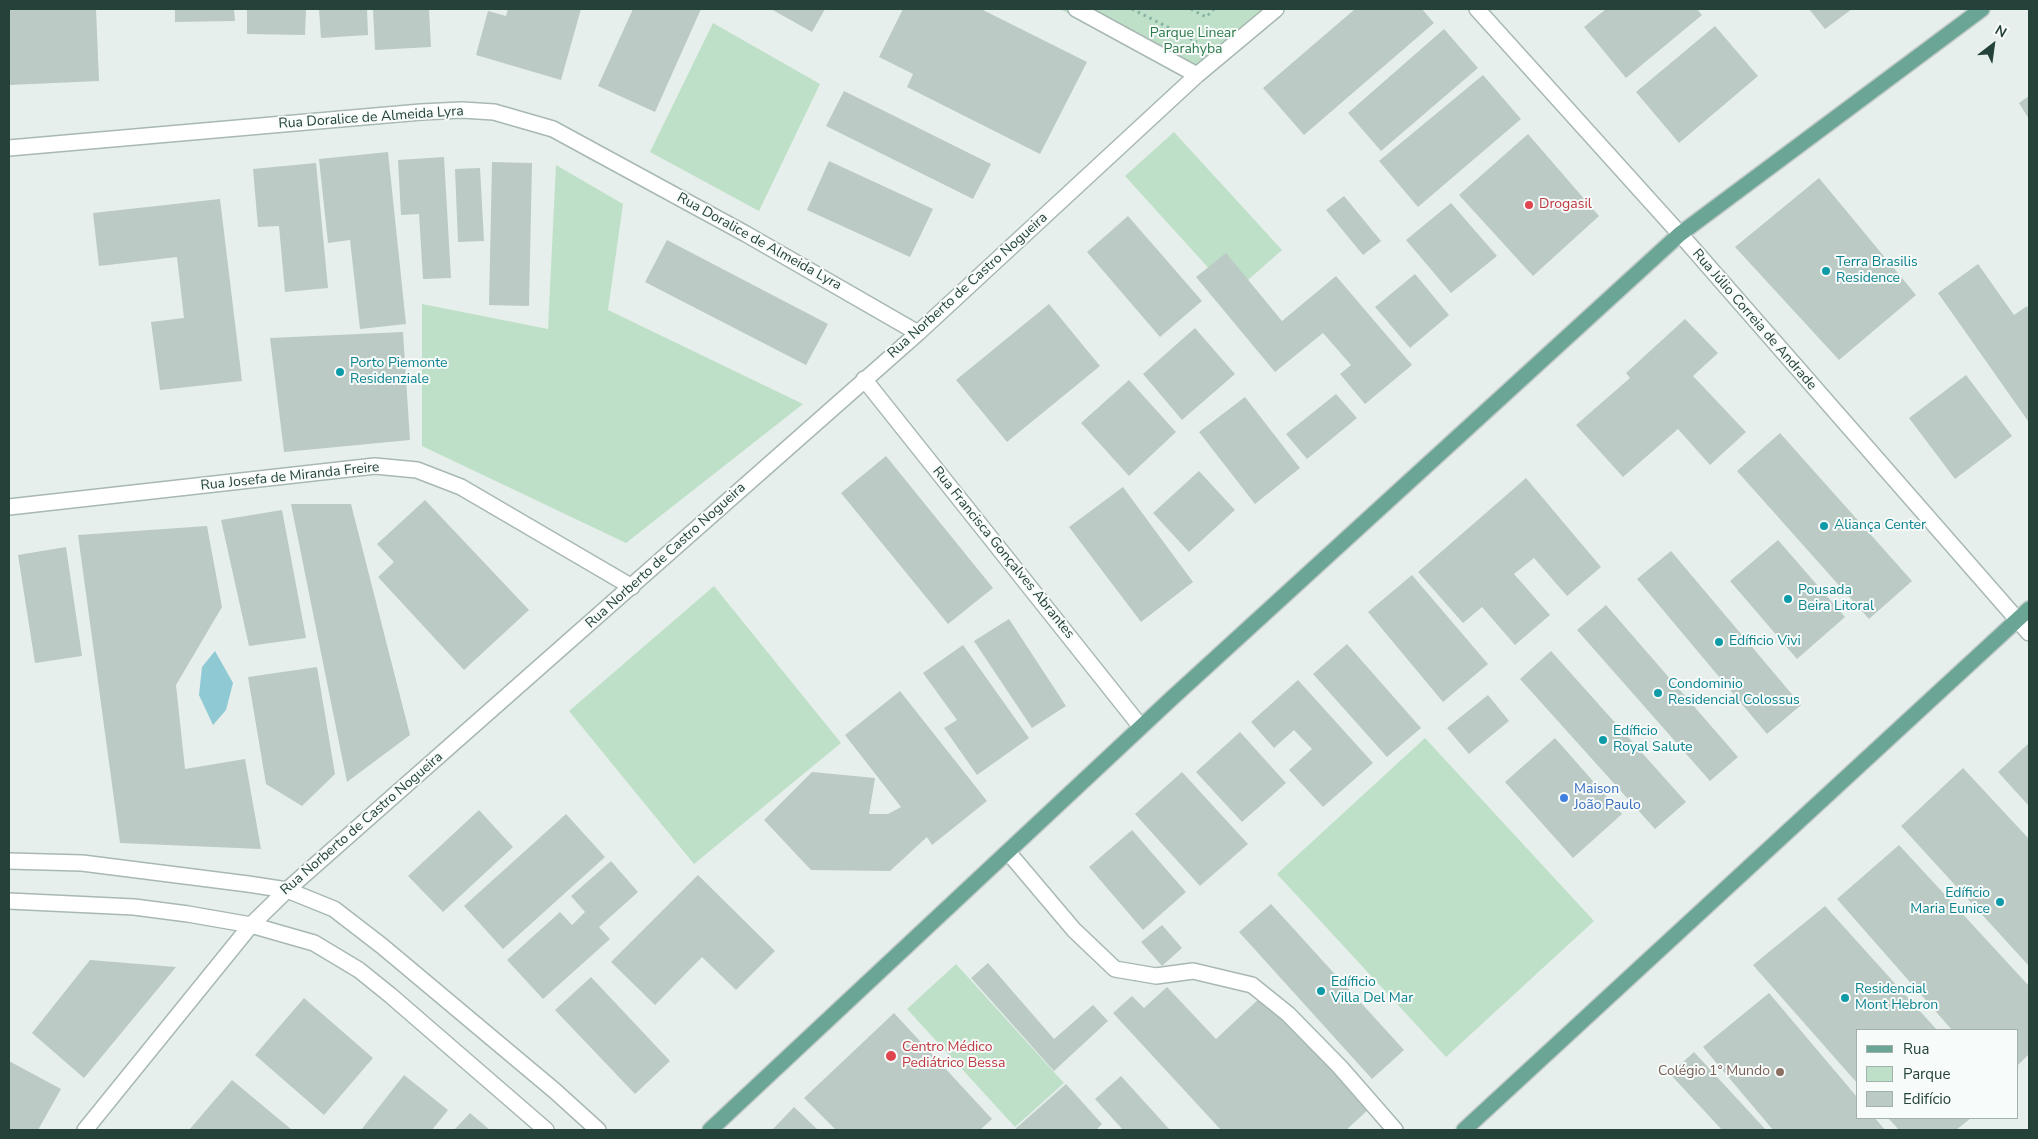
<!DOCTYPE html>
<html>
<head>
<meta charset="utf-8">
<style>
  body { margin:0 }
  #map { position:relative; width:2038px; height:1139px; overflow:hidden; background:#e6efeb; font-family:"Nunito Sans",sans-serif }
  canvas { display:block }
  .frame { position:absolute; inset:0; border:10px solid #24423a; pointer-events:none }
  .legend { position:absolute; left:1856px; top:1029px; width:162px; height:90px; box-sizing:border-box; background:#f7fbf9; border:1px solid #a3b1ad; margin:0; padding:6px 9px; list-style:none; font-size:15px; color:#24423a }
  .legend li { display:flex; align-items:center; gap:10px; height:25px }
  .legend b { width:25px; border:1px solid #a3b1ad }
  .north { position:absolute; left:1968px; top:20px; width:50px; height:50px; -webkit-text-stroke:4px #f7fbf9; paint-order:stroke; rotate:30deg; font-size:14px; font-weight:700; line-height:20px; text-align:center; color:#24423a }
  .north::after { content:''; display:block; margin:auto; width:18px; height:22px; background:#24423a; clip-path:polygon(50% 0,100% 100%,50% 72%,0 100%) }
</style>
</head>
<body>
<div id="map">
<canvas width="2038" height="1139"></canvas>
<div class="frame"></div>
<ul class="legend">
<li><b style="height:6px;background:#6aa596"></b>Rua</li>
<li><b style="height:14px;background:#bfe0c8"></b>Parque</li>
<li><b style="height:14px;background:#bbcac4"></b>Edifício</li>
</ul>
<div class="north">N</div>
</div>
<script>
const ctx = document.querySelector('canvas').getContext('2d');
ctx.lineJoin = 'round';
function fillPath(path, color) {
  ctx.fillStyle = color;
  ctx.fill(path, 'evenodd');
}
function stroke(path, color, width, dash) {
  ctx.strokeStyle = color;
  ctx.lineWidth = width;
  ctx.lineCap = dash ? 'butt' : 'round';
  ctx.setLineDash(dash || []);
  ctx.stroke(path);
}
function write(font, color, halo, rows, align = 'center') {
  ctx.font = font + ' "Nunito Sans",sans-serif';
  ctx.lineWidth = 4;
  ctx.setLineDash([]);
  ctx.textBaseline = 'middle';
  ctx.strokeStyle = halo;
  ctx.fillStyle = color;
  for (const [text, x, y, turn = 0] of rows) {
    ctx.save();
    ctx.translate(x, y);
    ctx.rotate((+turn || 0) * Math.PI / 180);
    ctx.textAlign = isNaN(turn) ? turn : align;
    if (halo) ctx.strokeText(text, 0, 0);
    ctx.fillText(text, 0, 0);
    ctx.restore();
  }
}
fillPath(new Path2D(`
  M1060 9H1283L1197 82Z
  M713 23 820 84 759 211 650 152Z
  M1174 132 1282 250 1232 294 1125 176Z
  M556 165 623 204 608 310 803 404 626 543 422 446V304L548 329Z
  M714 586 841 743 694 864 569 711Z
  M1425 738 1594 921 1446 1057 1277 874Z
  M956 964 1064 1083 1015 1127 907 1009Z`), '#bfe0c8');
fillPath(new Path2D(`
  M215 651 233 683 226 710 213 725 199 695 202 667Z`), '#8ec9d4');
fillPath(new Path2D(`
  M9 9H96L99 81 9 85Z
  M175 9H234L235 21 175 22Z
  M247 9H306L305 35 247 34Z
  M319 9H367L368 35 321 38Z
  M373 9H429L431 47 375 50Z
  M508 9H581L561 80 476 55 488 11 506 16Z
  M633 9H701L655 112 598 86Z
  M771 9H825L812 32Z
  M903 9H981L1087 62 1040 154 907 87 913 74 879 57Z
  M1355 9H1422L1434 23 1304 135 1263 88Z
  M1606 9H1697L1702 15 1626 78 1584 27Z
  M1809 9H1852L1825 29Z
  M1715 26 1758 76 1679 143 1636 92Z
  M1444 29 1478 68 1381 151 1348 113Z
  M1483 75 1521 119 1418 207 1379 161Z
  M844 91 991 164 973 199 826 126Z
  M2029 96V119L2019 103Z
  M1528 134 1599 216 1533 276 1459 195Z
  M388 152 406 324 360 329 350 240 328 243 319 159Z
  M444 157 451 278 423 279 419 214 401 215 398 160Z
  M829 161 933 209 910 257 807 210Z
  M492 162 532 163 529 306 489 305Z
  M316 163 328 288 285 292 279 226 258 227 253 169Z
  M480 168 484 241 458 242 455 169Z
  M1819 178 1916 295 1839 360 1735 247Z
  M1344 196 1381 241 1363 255 1326 210Z
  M220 199 242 381 160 390 151 322 184 318 177 257 99 266 93 213Z
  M1451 203 1497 256 1451 293 1406 240Z
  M1128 216 1202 301 1160 337 1087 252Z
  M667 240 828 324 806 365 645 282Z
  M1226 253 1282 321 1336 276 1412 365 1365 404 1340 374 1351 365 1323 333 1275 372 1196 277Z
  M1978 264 2014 315 2027 306 2029 310 2028 421 1938 293Z
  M1415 274 1449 315 1410 348 1375 307Z
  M1049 304 1100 366 1007 442 956 380Z
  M1685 319 1718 353 1693 376 1746 432 1710 465 1678 429 1623 477 1576 425 1630 378 1626 373Z
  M1195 328 1235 374 1182 420 1143 374Z
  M403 332 410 440 284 452 270 338Z
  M1966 375 2012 436 1955 479 1909 418Z
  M1129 380 1176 432 1129 476 1081 423Z
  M1336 394 1357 418 1307 459 1286 434Z
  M1245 397 1300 468 1255 504 1199 432Z
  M1780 433 1912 581 1869 619 1737 471Z
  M886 456 993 588 948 624 841 493Z
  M1199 471 1235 510 1189 552 1153 513Z
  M1526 478 1601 567 1567 596 1534 558 1514 574 1550 615 1515 645 1482 607 1463 623 1418 572Z
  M1123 487 1193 582 1141 622 1069 527Z
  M425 500 529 610 464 670 378 577 394 562 377 544Z
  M291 504H351L410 735 347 782Z
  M282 510 306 638 249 646 221 520Z
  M207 526 222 607 176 685 185 769 245 759 261 849 120 843 78 535Z
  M1778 540 1845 617 1797 659 1730 581Z
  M66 547 82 656 35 663 18 555Z
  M1671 551 1801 705 1767 734 1637 579Z
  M1412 575 1488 664 1443 702 1368 612Z
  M1606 605 1738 757 1710 781 1577 630Z
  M1009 619 1066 706 1032 728 974 641Z
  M1347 644 1421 728 1387 757 1313 674Z
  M963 645 1029 738 977 775 944 728 957 720 923 673Z
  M1551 651 1686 802 1655 829 1520 679Z
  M317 667 335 774 302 806 266 784 248 677Z
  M1298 680 1373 763 1323 807 1289 770 1312 749 1294 730 1274 748 1251 722Z
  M900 691 987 801 932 845 927 837 890 871 811 870 764 820 812 772 875 778 869 814H888L901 807 845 735Z
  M1488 695 1509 721 1469 754 1447 728Z
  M1240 732 1286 783 1242 822 1196 772Z
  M1555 738 1622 814 1573 858 1505 782Z
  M2029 743V806L1998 772Z
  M1963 768 2029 839V966L1901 826Z
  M1182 772 1248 844 1200 886 1135 814Z
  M479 810 513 847 443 912 408 876Z
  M566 814 605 857 503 949 464 906Z
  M1132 830 1186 892 1143 930 1089 867Z
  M1899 845 2029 986V1054L2017 1066V1030H1952L1837 899Z
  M611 861 638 892 599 927 610 939 543 999 507 960 560 912 572 925 585 912 571 896Z
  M698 875 775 951 736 990 702 957 655 1005 611 962Z
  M1271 904 1404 1050 1372 1079 1239 932Z
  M1825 906 1937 1030H1857V1083L1753 965Z
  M1162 925 1182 948 1162 966 1141 942Z
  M90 960 176 967 84 1078 32 1033Z
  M988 963 1054 1039 1093 1005 1108 1021 1054 1071 971 978Z
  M591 977 670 1061 635 1094 555 1010Z
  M1167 987 1216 1039 1263 995 1369 1109 1346 1130H1221L1113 1013 1132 996 1144 1008Z
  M1769 993 1857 1097V1118H1875L1885 1130H1773L1703 1047Z
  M304 998 373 1058 324 1115 255 1055Z
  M894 1013 992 1119 980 1130H836L804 1098Z
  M1694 1052 1766 1130H1722L1670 1074Z
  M9 1061 61 1089 38 1130H9Z
  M404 1075 448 1110 432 1130H361Z
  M1121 1076 1170 1130H1123L1095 1099Z
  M232 1080 292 1130H189Z
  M1066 1084 1102 1124 1096 1130H1014Z
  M794 1107 818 1130H772Z
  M470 1113 490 1130H454Z
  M1888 1118H1971L1956 1130H1899Z`), '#bbcac4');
const minor = new Path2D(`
  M1076 9 1197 75
  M1477 9 1688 243 2029 633
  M9 148 421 112 462 110 494 112 553 129 746 234 918 333
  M864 379 1141 727
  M9 507 375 466 417 470 461 487 632 587
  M1008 852 1074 930 1115 969 1156 976 1193 971 1252 985 1288 1014 1340 1067 1395 1130
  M9 861 82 863 248 884 287 890 334 909 382 946 555 1091 598 1130
  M9 901 134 907 188 914 251 925 314 943 359 970 390 995 546 1130
  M85 1130 251 925 287 890 918 333 1197 75 1276 9`);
const major = new Path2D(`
  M710 1130 1171 699 1680 234 1982 9
  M1464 1130 2029 609`);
stroke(minor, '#a8b8b2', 18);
stroke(major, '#c2cac8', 18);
stroke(new Path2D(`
  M1132 9 1197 42
  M1191 9 1206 17 1214 9`), '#86b3a5', 3, [2.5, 4]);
stroke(minor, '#fff', 15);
stroke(major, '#6aa596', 15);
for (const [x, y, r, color] of [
  [1529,205,5,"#e0444e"],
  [1826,271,5,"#0f9aa8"],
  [340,372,5,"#0f9aa8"],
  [1824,526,5,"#0f9aa8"],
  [1788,599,5,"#0f9aa8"],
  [1719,642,5,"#0f9aa8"],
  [1658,693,5,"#0f9aa8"],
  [1603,740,5,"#0f9aa8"],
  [1564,798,5,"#3f7fe0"],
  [2000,902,5,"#0f9aa8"],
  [1321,991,5,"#0f9aa8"],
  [1845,998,5,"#0f9aa8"],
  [891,1056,6,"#e0444e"],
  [1780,1072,5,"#8d6e63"]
]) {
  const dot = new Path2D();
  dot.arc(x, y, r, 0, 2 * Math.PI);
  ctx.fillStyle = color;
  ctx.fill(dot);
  stroke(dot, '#f7fbf9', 2);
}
write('14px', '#2d7a4b', '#f7fbf9', [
  ["Parque Linear",1193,34],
  ["Parahyba",1193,50]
]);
write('14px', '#24423a', '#f7fbf9', [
  ["Rua Doralice de Almeida Lyra",371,118,-4],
  ["Rua Doralice de Almeida Lyra",759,242,29],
  ["Rua Norberto de Castro Nogueira",968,286,-42],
  ["Rua Júlio Correia de Andrade",1754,320,49],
  ["Rua Josefa de Miranda Freire",290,477,-6],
  ["Rua Francisca Gonçalves Abrantes",1003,553,51],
  ["Rua Norberto de Castro Nogueira",666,556,-42],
  ["Rua Norberto de Castro Nogueira",362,824,-41]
]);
write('14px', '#be3a42', '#f7fbf9', [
  ["Drogasil",1539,205],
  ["Centro Médico",902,1048],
  ["Pediátrico Bessa",902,1064]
], 'left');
write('14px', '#0d838f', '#f7fbf9', [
  ["Terra Brasilis",1836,263],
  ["Residence",1836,279],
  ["Porto Piemonte",350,364],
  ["Residenziale",350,380],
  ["Aliança Center",1834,526],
  ["Pousada",1798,591],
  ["Beira Litoral",1798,607],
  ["Edíficio Vivi",1729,642],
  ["Condominio",1668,685],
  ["Residencial Colossus",1668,701],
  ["Edíficio",1613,732],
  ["Royal Salute",1613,748],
  ["Edíficio",1990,894,"right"],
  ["Maria Eunice",1990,910,"right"],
  ["Edíficio",1331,983],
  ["Villa Del Mar",1331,999],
  ["Residencial",1855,990],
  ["Mont Hebron",1855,1006]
], 'left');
write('14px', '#366cbe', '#f7fbf9', [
  ["Maison",1574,790],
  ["João Paulo",1574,806]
], 'left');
write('14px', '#785e54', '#f7fbf9', [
  ["Colégio 1° Mundo",1770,1072]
], 'right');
</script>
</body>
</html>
